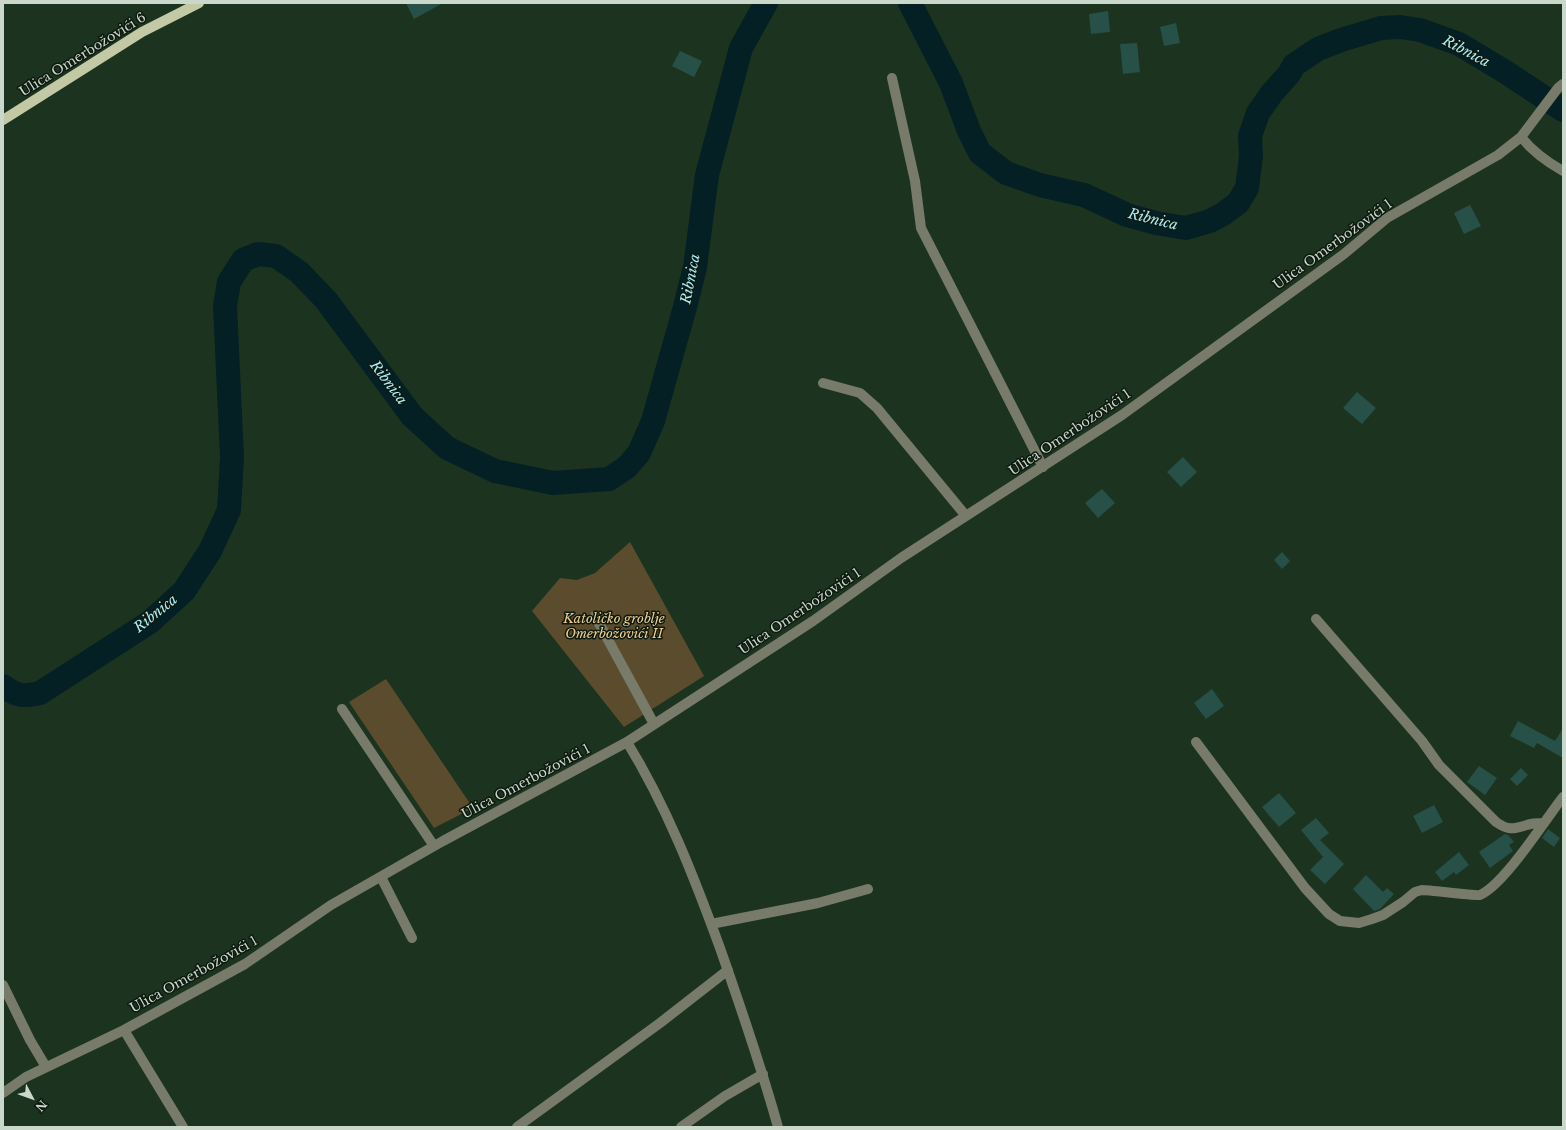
<!DOCTYPE html>
<html>
<head>
<meta charset="utf-8">
<style>
  body { margin:0 }
  #map { position:relative; width:1566px; height:1130px; overflow:hidden; background:#1c341f; font-family:"Libre Baskerville",serif }
  canvas { display:block }
  .frame { position:absolute; inset:0; border:4px solid #c9d8ca; pointer-events:none }
  .north { position:absolute; left:12px; top:1078px; width:40px; height:40px; -webkit-text-stroke:3px #0e190f; paint-order:stroke; rotate:131deg; font-size:11px; font-weight:700; line-height:16px; text-align:center; color:#c9d8ca }
  .north::after { content:''; display:block; margin:auto; width:14px; height:18px; background:#c9d8ca; clip-path:polygon(50% 0,100% 100%,50% 72%,0 100%) }
</style>
</head>
<body>
<div id="map">
<canvas width="1566" height="1130"></canvas>
<div class="frame"></div>
<div class="north">N</div>
</div>
<script>
const ctx = document.querySelector('canvas').getContext('2d');
ctx.lineJoin = 'round';
function fillPath(path, color) {
  ctx.fillStyle = color;
  ctx.fill(path, 'evenodd');
}
function stroke(path, color, width, dash) {
  ctx.strokeStyle = color;
  ctx.lineWidth = width;
  ctx.lineCap = dash ? 'butt' : 'round';
  ctx.setLineDash(dash || []);
  ctx.stroke(path);
}
function write(font, color, halo, rows, align = 'center') {
  ctx.font = font + ' "Libre Baskerville",serif';
  ctx.lineWidth = 3;
  ctx.setLineDash([]);
  ctx.textBaseline = 'middle';
  ctx.strokeStyle = halo;
  ctx.fillStyle = color;
  for (const [text, x, y, turn = 0] of rows) {
    ctx.save();
    ctx.translate(x, y);
    ctx.rotate((+turn || 0) * Math.PI / 180);
    ctx.textAlign = isNaN(turn) ? turn : align;
    if (halo) ctx.strokeText(text, 0, 0);
    ctx.fillText(text, 0, 0);
    ctx.restore();
  }
}
fillPath(new Path2D(`
  M630 542 704 676 624 727 532 611 560 578 577 580 595 573Z
  M386 679 473 808 434 828 349 702Z`), '#5c4c2e');
stroke(new Path2D(`
  M910 3 951 83 969 131 980 153 1006 173 1040 185 1084 195 1127 215 1156 223 1186 228 1210 221 1223 214 1238 203 1247 188 1251 156 1250 136 1258 113 1272 93 1289 74 1294 65 1318 49 1341 40 1381 28 1400 27 1420 30 1459 44 1504 71 1563 110
  M3 686C17 696 23 697 40 693L150 622 184 591 210 551 229 510 232 457 225 306 229 282 243 260 258 254 276 256 299 272 326 300 412 416 447 448 495 471 553 483 609 479 627 467 639 453 653 421 685 307 695 267 707 175 741 48 766 3`), '#042025', 24);
fillPath(new Path2D(`
  M406 3H443L414 19Z
  M1108 11 1110 32 1091 34 1089 14Z
  M1176 23 1180 43 1164 46 1160 27Z
  M1137 43 1140 72 1123 74 1120 44Z
  M680 51 702 61 694 77 672 66Z
  M1470 205 1481 226 1464 234 1454 213Z
  M1357 392 1376 408 1362 424 1343 408Z
  M1183 457 1197 472 1181 487 1167 472Z
  M1102 489 1115 503 1098 518 1085 503Z
  M1282 552 1290 561 1282 569 1274 560Z
  M1212 689 1224 706 1206 719 1194 703Z
  M1518 721 1555 741 1563 728V758L1537 743 1534 748 1510 736Z
  M1479 766 1497 778 1485 795 1467 782Z
  M1521 768 1528 775 1517 786 1510 779Z
  M1279 793 1296 813 1279 827 1262 807Z
  M1434 805 1443 822 1422 833 1413 816Z
  M1316 818 1329 833 1320 840 1344 864 1325 884 1310 870 1323 857 1301 830Z
  M1548 829 1560 838 1554 847 1542 838Z
  M1505 834 1508 835 1514 842 1509 845 1513 851 1490 868 1479 852Z
  M1459 852 1469 865 1456 875 1454 872 1442 881 1435 872Z
  M1366 875 1383 892 1387 888 1394 894 1380 909 1374 911 1353 889Z`), '#275048');
stroke(new Path2D(`
  M892 78 915 181 921 228 1043 467
  M1521 137C1533 152 1547 162 1563 171
  M823 383 860 393 877 408 966 516
  M595 616 654 724
  M1316 619 1422 741 1439 765 1496 822C1509 831 1513 829 1527 825 1532 823 1538 823 1544 823
  M342 709 434 846
  M627 742C667 807 694 877 720 948 741 1008 761 1066 778 1127
  M1196 742 1305 888 1329 914 1340 921 1359 923 1372 919 1383 915 1403 902 1415 892 1422 890C1430 890 1475 896 1480 895 1504 885 1545 820 1563 797
  M381 877 412 938
  M711 924 818 903 868 889
  M3 985 30 1040 46 1067
  M124 1030 183 1127
  M3 1093 26 1077 124 1030 245 964 331 905 443 841 627 742 813 621 901 558 1122 415 1344 254 1387 218 1498 155 1521 137 1558 88 1563 84
  M517 1127 660 1023 728 970
  M681 1127 725 1096 763 1074`), '#787b69', 10);
stroke(new Path2D(`
  M3 120 142 32 199 3`), '#c2c9a4', 10);
write('13px', '#c9d8ca', '#0e190f', [
  ["Ulica Omerbožovići 6",83,55,-32],
  ["Ulica Omerbožovići 1",1333,245,-36],
  ["Ulica Omerbožovići 1",1070,433,-34],
  ["Ulica Omerbožovići 1",800,612,-34],
  ["Ulica Omerbožovići 1",526,782,-28],
  ["Ulica Omerbožovići 1",194,975,-29]
]);
write('italic 13px', '#f0d090', '#0e190f', [
  ["Katoličko groblje",614,619],
  ["Omerbožovići II",614,634]
]);
write('italic 14px', '#a9effc', '#0e190f', [
  ["Ribnica",1466,52,28],
  ["Ribnica",1153,220,14],
  ["Ribnica",691,279,-79],
  ["Ribnica",388,383,53],
  ["Ribnica",156,614,-39]
]);
</script>
</body>
</html>
